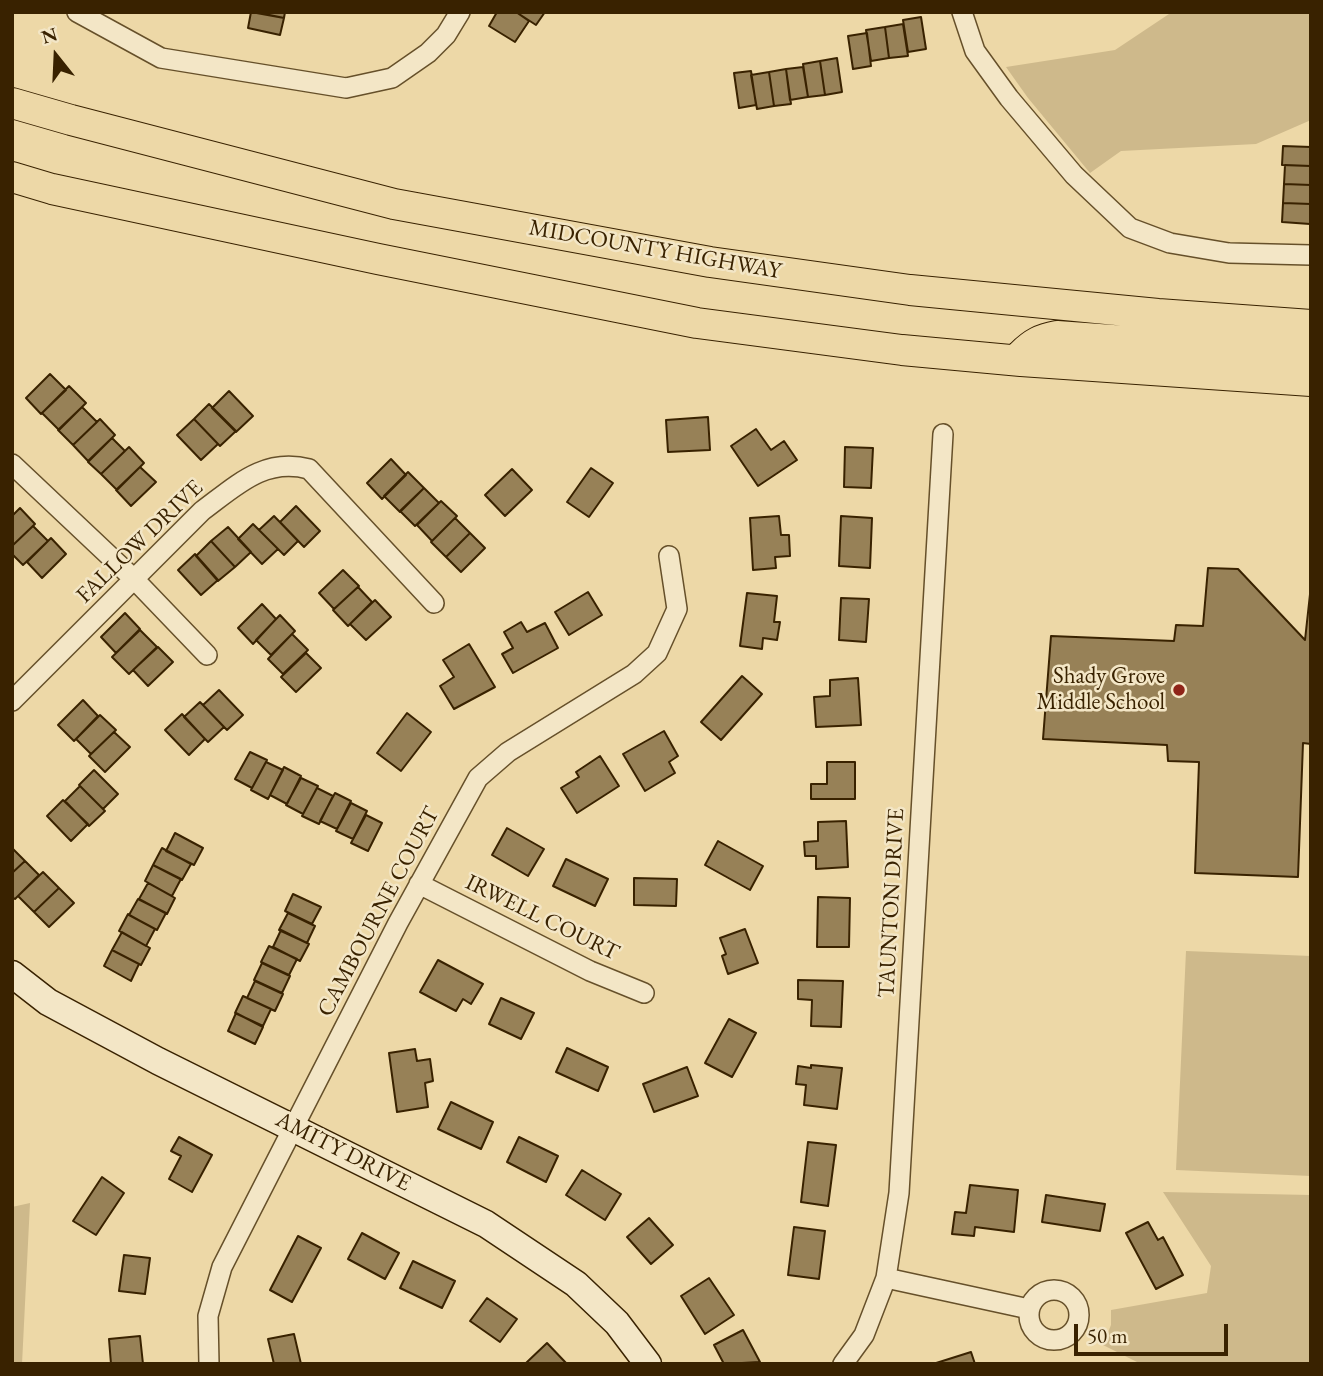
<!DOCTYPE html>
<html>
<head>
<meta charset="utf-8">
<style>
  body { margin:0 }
  #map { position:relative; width:1323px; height:1376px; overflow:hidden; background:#edd8a7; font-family:"EB Garamond",serif }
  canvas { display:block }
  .frame { position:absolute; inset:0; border:14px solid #392200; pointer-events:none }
  .north { position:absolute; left:21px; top:21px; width:70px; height:70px; -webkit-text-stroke:5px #f3e6c6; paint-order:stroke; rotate:342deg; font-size:19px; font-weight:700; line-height:28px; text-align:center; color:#392200 }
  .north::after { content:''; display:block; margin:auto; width:24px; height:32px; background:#392200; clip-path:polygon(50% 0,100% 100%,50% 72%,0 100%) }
  .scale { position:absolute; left:1074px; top:1324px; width:154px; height:32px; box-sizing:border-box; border:4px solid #392200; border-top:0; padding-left:9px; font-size:21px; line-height:24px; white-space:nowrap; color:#392200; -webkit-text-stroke:5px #f3e6c6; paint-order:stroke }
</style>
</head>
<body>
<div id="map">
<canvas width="1323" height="1376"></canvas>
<div class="frame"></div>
<div class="north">N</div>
<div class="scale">50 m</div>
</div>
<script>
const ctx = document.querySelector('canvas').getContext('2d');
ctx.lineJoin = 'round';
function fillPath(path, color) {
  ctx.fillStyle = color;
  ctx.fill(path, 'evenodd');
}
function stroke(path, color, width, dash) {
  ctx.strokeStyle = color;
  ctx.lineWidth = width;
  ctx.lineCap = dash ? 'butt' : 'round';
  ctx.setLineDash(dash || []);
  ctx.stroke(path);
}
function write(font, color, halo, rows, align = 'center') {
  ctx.font = font + ' "EB Garamond",serif';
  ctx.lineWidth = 5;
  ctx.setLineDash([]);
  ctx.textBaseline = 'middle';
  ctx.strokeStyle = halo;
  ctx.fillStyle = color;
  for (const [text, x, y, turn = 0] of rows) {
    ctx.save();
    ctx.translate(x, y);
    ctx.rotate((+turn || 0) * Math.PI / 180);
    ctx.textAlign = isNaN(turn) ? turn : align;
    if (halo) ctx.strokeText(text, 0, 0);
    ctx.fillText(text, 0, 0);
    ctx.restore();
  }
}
fillPath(new Path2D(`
  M1172 12H1311V120L1256 144 1121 151 1090 173 1028 98 1006 67 1115 50Z
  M1186 951 1311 956V1176L1176 1170Z
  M1163 1192 1311 1195V1364H1141L1103 1345 1111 1325V1310L1207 1293 1211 1266Z
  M30 1203 22 1364H12V1207Z`), '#ceb98b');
const building = new Path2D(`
  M251 12 284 18 280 35 248 28Z
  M255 12H285L284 18Z
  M497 12H516L529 21 515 42 489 26Z
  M516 12H545L536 25Z
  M921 17 926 49 908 52 903 20Z
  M903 24 908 56 889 58 885 27Z
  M885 27 889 58 871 61 866 30Z
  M867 33 871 66 853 69 848 36Z
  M837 58 842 92 825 95 820 61Z
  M820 61 825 95 808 97 803 64Z
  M803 67 808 97 790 100 786 69Z
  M786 69 791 104 774 106 769 72Z
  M751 71 756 105 739 108 734 73Z
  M769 72 774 106 757 109 751 75Z
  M1283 146 1311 147 1310 166 1282 165Z
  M1285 165 1311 166V185L1284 184Z
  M1284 184 1311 185V204L1283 203Z
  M1283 203 1311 204 1310 224 1282 222Z
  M50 374 66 390 41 414 26 398Z
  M69 386 86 403 59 430 42 413Z
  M229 391 253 416 236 432 212 408Z
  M209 404 236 431 220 446 194 419Z
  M82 407 97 422 73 445 58 430Z
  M708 417 710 450 668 452 666 420Z
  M100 419 115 435 88 461 73 445Z
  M194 419 218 444 201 460 177 435Z
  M756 429 771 450 784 441 797 460 758 486 731 446Z
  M112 438 125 451 101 474 88 462Z
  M129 447 144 463 117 490 101 474Z
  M845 447 873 448 871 488 844 487Z
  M391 459 406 475 382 499 367 483Z
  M140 467 156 482 131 506 116 490Z
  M591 468 613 483 589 517 567 502Z
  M512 469 532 490 505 516 485 495Z
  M408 472 424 488 400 512 384 496Z
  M424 488 439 503 415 526 400 511Z
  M441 501 457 516 432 541 417 525Z
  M296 506 320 531 304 547 280 522Z
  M20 508 35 524 12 546V516Z
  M274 516 298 541 284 555 259 530Z
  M779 516 781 535H789L790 556 775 557 776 568 753 570 750 518Z
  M841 516 872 518 870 568 839 566Z
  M455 518 470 533 446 557 431 542Z
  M253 524 278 549 262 564 238 539Z
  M33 526 48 541 23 565 12 554V546Z
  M228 527 251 552 235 567 211 541Z
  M470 533 485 548 461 572 446 557Z
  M51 538 66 554 42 578 27 562Z
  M211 541 235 567 218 581 196 556Z
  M195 554 218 580 201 595 178 570Z
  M1208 568 1238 569 1305 640 1311 585V744L1303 743 1298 877 1195 873 1199 762 1168 761 1167 745 1043 739 1051 636 1174 641 1176 625 1203 626Z
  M343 570 359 586 334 609 319 593Z
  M358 587 372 602 348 626 333 610Z
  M588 592 602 615 569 635 555 612Z
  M747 593 777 596 774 622H780L777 640 763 638 762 649 740 646Z
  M841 598 869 599 866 642 839 640Z
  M375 600 391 617 366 640 350 624Z
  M262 604 276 619 253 644 238 628Z
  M125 613 140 629 116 653 101 637Z
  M280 615 295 631 271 655 256 640Z
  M521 622 527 632 545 623 558 648 513 673 502 654 513 648 504 632Z
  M140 630 157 647 129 674 112 657Z
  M292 634 308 650 283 674 268 659Z
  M469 644 495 687 454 709 440 686 454 677 443 660Z
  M158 647 173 662 148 686 133 670Z
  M306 653 321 668 296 692 281 677Z
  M742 676 762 694 721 740 701 722Z
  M858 678 861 725 816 727 814 697 830 696V680Z
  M219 690 243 715 227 730 203 705Z
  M83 700 98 716 74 741 58 725Z
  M200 702 224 727 208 742 184 717Z
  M407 713 431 732 401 771 377 753Z
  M182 714 205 739 189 755 165 730Z
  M100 715 116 730 91 754 76 739Z
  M664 731 678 756 669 762 675 773 645 791 623 754Z
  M114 732 130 747 105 772 89 756Z
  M250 752 267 760 252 788 235 779Z
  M600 756 619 786 577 813 561 788 579 777 576 772Z
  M266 762 283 770 268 799 251 790Z
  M827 762H855V799H811V784H827Z
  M284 767 301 776 287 804 270 795Z
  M94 770 118 794 103 809 79 785Z
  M301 778 318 786 303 814 286 805Z
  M80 786 105 811 89 826 65 801Z
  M317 788 333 796 319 824 302 816Z
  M335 793 351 801 337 829 320 821Z
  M63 800 88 824 71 841 47 816Z
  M351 803 367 811 353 839 336 831Z
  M366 815 382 823 368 851 351 843Z
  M846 821 848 867 816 869V856H805L804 842 818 841V822Z
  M507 828 544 849 528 876 492 855Z
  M175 833 203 848 194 865 166 851Z
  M718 841 763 866 750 890 705 865Z
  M12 848 25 861 12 873Z
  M162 848 191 864 182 880 153 865Z
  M566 859 608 879 595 906 553 886Z
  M25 861 39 875 15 899 12 897V873Z
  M153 865 181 879 172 896 145 881Z
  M43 872 59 888 34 912 18 896Z
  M634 878 677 879 676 906 634 905Z
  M148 883 175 898 167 914 139 899Z
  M59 888 74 903 49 927 34 912Z
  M293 894 321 907 312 924 285 911Z
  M818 897 850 898 849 947H817Z
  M138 899 166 913 157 930 129 915Z
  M288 913 315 926 307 943 279 930Z
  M128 914 155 929 146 946 119 931Z
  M745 929 758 963 728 974 722 956 726 954 720 938Z
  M281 930 309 944 300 961 273 947Z
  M122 932 150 948 141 965 112 950Z
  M269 946 297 959 289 975 261 962Z
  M112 950 139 964 131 981 104 966Z
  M438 960 483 984 471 1004 463 999 456 1011 420 992Z
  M262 963 290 976 282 993 254 980Z
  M798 980 843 981 841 1027 811 1026 812 1000 798 999Z
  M255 981 283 994 275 1011 247 998Z
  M243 996 271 1009 263 1026 235 1013Z
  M501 998 534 1013 521 1039 489 1024Z
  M236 1013 263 1027 255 1044 228 1031Z
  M729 1019 756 1033 732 1077 705 1063Z
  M567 1048 608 1067 598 1091 556 1072Z
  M415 1049 417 1061 430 1059 433 1081 425 1083 428 1107 397 1112 389 1053Z
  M811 1065 842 1068 837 1109 804 1105 806 1085 796 1084 798 1066 811 1068Z
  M687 1067 698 1096 654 1112 643 1084Z
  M451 1102 493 1122 481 1149 438 1129Z
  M179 1137 212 1155 192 1192 169 1179 181 1156 171 1151Z
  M519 1137 558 1156 546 1182 507 1162Z
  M808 1142 836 1145 828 1206 801 1202Z
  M582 1170 621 1194 605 1220 566 1195Z
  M102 1177 124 1193 96 1235 73 1221Z
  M970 1185 1018 1190 1014 1232 975 1227 974 1236 952 1234 955 1212 966 1213Z
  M1046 1195 1105 1204 1100 1231 1042 1222Z
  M649 1218 673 1245 651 1264 627 1237Z
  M1148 1222 1158 1240 1163 1237 1183 1275 1156 1289 1126 1233Z
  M794 1227 825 1231 819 1279 788 1275Z
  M362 1233 399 1253 385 1279 348 1259Z
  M298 1236 321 1248 292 1302 270 1290Z
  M124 1255 150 1258 145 1294 119 1291Z
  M413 1261 455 1281 442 1308 400 1288Z
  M709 1278 734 1315 705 1334 681 1296Z
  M487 1298 517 1319 500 1342 470 1321Z
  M743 1330 760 1362 724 1364 714 1345Z
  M294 1334 301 1364H274L268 1339Z
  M140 1336 143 1364H111L109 1339Z
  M547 1343 567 1364H526V1363Z
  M971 1352 975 1364H933Z`);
fillPath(building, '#978157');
stroke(building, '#392200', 2);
const street = new Path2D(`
  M77 12 161 58 346 88 392 78 428 53 446 35 460 12
  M962 12 975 51 1009 98 1074 175 1130 228 1170 243 1229 253 1311 255
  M12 464 135 580 207 655
  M12 701 202 511C236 486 264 457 309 469L434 603
  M419 884 590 971 644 993
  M886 1278 1029 1309
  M1029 1315a25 25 0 1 1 50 0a25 25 0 1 1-50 0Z
  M209 1364 208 1316 222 1267 398 923 478 778 508 752 634 674 657 653 677 609 669 556
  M843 1364 864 1335 886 1278 899 1193 943 434`);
const secondary = new Path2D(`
  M12 974 48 1002 158 1061 486 1224 576 1284 617 1323 648 1364`);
const primary = new Path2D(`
  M12 103 71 120 394 204 710 262 910 290 1158 314 1311 325
  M12 177 52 189 378 259 697 323 902 350 1021 361 1311 381
  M1021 361V355C1033 343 1041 339 1057 336L1250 350 1311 352`);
stroke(street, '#66502a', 22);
stroke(secondary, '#392200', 29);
stroke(primary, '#392200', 32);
stroke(street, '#f3e6c6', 19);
stroke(secondary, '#f3e6c6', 26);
stroke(primary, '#edd8a7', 30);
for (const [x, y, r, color] of [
  [1179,690,7,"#8f2418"]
]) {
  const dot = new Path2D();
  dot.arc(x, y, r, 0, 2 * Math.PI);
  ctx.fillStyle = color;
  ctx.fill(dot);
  stroke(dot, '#f3e6c6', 2.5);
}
write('23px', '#392200', '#f3e6c6', [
  ["MIDCOUNTY HIGHWAY",655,250,10],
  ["FALLOW DRIVE",140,542,-44],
  ["TAUNTON DRIVE",892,903,-87],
  ["CAMBOURNE COURT",379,912,-62],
  ["IRWELL COURT",542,918,26],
  ["AMITY DRIVE",343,1152,27]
]);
write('23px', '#392200', '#f3e6c6', [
  ["Shady Grove",1165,677],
  ["Middle School",1165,703]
], 'right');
</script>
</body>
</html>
